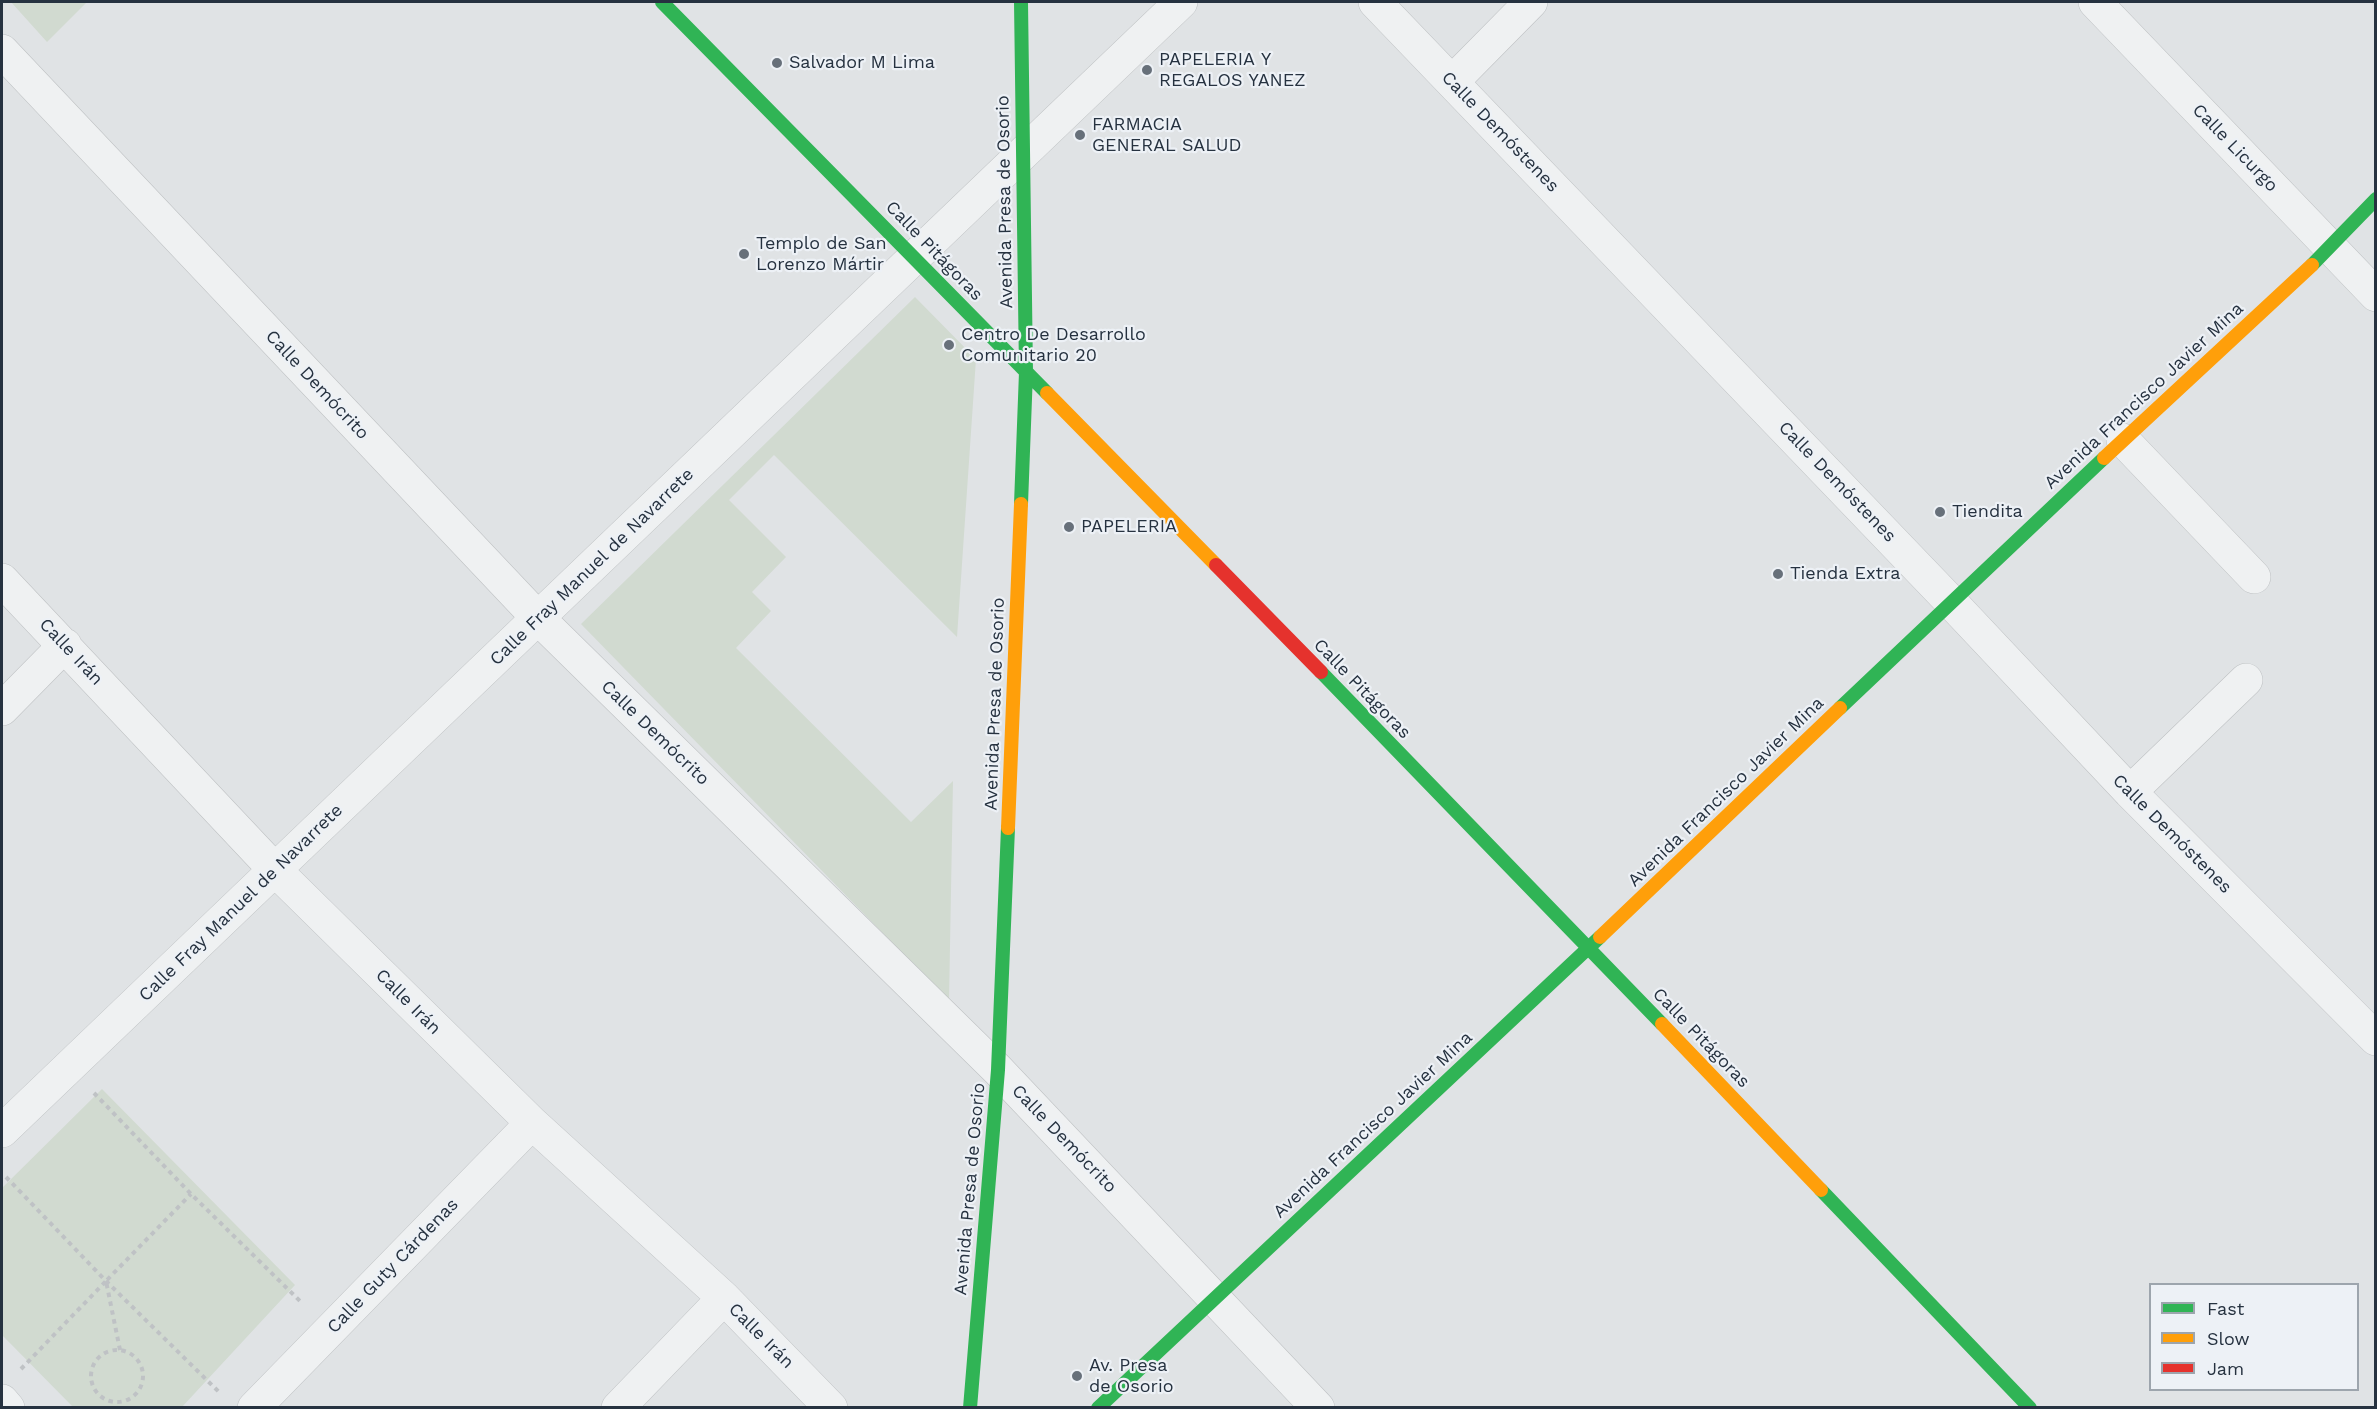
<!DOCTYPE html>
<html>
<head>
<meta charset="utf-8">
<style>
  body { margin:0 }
  #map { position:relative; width:2377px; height:1409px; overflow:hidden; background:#e0e3e5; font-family:"Work Sans",sans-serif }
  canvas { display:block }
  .frame { position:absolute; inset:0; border:3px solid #263240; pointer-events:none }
  .legend { position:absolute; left:2149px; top:1283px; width:210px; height:108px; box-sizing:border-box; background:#edf1f6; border:2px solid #9da5ad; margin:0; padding:8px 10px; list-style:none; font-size:18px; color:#263240 }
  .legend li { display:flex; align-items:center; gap:12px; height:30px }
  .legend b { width:30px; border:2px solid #9da5ad }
</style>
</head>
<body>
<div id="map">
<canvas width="2377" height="1409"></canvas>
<div class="frame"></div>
<ul class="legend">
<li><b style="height:8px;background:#30b455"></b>Fast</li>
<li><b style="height:8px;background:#ff9f0a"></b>Slow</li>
<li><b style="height:8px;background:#e5322d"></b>Jam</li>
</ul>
</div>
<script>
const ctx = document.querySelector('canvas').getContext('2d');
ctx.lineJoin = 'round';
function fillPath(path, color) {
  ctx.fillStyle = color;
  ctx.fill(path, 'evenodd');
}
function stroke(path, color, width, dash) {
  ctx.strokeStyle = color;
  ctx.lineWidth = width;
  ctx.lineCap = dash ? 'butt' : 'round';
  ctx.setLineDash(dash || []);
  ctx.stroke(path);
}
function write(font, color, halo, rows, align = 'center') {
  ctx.font = font + ' "Work Sans",sans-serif';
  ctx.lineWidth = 4.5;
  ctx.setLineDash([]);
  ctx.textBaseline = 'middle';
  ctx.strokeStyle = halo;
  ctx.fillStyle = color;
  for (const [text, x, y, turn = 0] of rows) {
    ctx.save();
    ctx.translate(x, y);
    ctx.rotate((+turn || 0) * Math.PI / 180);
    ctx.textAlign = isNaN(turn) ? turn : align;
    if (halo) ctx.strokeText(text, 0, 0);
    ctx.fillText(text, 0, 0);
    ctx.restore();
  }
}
fillPath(new Path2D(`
  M11 2H87L47 42Z
  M915 297 976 359 957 637 774 455 729 500 786 557 752 592 771 611 736 648 911 822 953 781 949 1001 581 624Z
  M102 1089 295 1285 182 1407H73L2 1335V1188Z`), '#d1dad0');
const street = new Path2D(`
  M1375 2 1951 602 2130 792 2376 1039
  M2095 2 2376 295
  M2 51 538 618 998 1070 1318 1408
  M1452 82 1531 2
  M2123 440 2254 577
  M2 580 275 870 532 1123 724 1298 831 1408
  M2 709 65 645
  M2130 792 2246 680
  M2 1131 1181 2
  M2 1401 8 1408
  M254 1408 532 1123
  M618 1408 724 1298`);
stroke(street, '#bec1c3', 34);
stroke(new Path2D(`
  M94 1093 191 1194 302 1303
  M6 1177 106 1281 221 1394
  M120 1350 106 1281 191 1194
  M91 1376a26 26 0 1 1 52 0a26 26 0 1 1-52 0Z
  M21 1369 106 1281`), '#bfc2c5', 4, [4.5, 4.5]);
stroke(street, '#eff1f2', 33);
stroke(new Path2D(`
  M662 2 1047 393
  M2312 265 2376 199
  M1021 504 1026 372 1021 2
  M1321 672 1662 1024
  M1840 708 2104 458
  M1821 1190 2030 1408
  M970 1408 998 1070 1008 828
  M1098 1408 1600 937`), '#30b455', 14);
stroke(new Path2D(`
  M1047 393 1216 565
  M2104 458 2312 265
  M1008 828 1021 504
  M1600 937 1840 708
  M1662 1024 1821 1190`), '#ff9f0a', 14);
stroke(new Path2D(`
  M1216 565 1321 672`), '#e5322d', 14);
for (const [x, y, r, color] of [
  [777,63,6,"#67707a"],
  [1147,70,6,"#67707a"],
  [1080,135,6,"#67707a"],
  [744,254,6,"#67707a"],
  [949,345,6,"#67707a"],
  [1940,512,6,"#67707a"],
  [1069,527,6,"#67707a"],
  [1778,574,6,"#67707a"],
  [1077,1376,6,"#67707a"]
]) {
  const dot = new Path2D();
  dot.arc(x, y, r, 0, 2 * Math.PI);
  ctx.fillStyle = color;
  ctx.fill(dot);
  stroke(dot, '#edf1f6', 2);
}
write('18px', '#263240', '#edf1f6', [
  ["PAPELERIA Y",1159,60],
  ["REGALOS YANEZ",1159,81],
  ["Salvador M Lima",789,63],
  ["FARMACIA",1092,125],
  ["GENERAL SALUD",1092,146],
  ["Templo de San",756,244],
  ["Lorenzo Mártir",756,265],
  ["Centro De Desarrollo",961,335],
  ["Comunitario 20",961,356],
  ["Tiendita",1952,512],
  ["PAPELERIA",1081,527],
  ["Tienda Extra",1790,574],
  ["Av. Presa",1089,1366],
  ["de Osorio",1089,1387]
], 'left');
write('18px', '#263240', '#edf1f6', [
  ["Calle Demóstenes",1500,132,46],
  ["Calle Licurgo",2235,148,46],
  ["Avenida Presa de Osorio",1005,202,-91],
  ["Calle Pitágoras",934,251,46],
  ["Calle Demócrito",317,385,47],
  ["Avenida Francisco Javier Mina",2144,396,-43],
  ["Calle Demóstenes",1837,482,46],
  ["Calle Fray Manuel de Navarrete",592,567,-44],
  ["Calle Irán",71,652,47],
  ["Calle Pitágoras",1362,689,46],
  ["Avenida Presa de Osorio",995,704,-88],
  ["Calle Demócrito",655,733,44],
  ["Avenida Francisco Javier Mina",1726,792,-44],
  ["Calle Demóstenes",2172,834,45],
  ["Calle Fray Manuel de Navarrete",241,903,-44],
  ["Calle Irán",408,1002,45],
  ["Calle Pitágoras",1701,1038,46],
  ["Avenida Francisco Javier Mina",1373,1125,-43],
  ["Calle Demócrito",1064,1139,46],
  ["Avenida Presa de Osorio",970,1189,-85],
  ["Calle Guty Cárdenas",393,1266,-46],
  ["Calle Irán",761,1336,45]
]);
</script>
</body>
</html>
